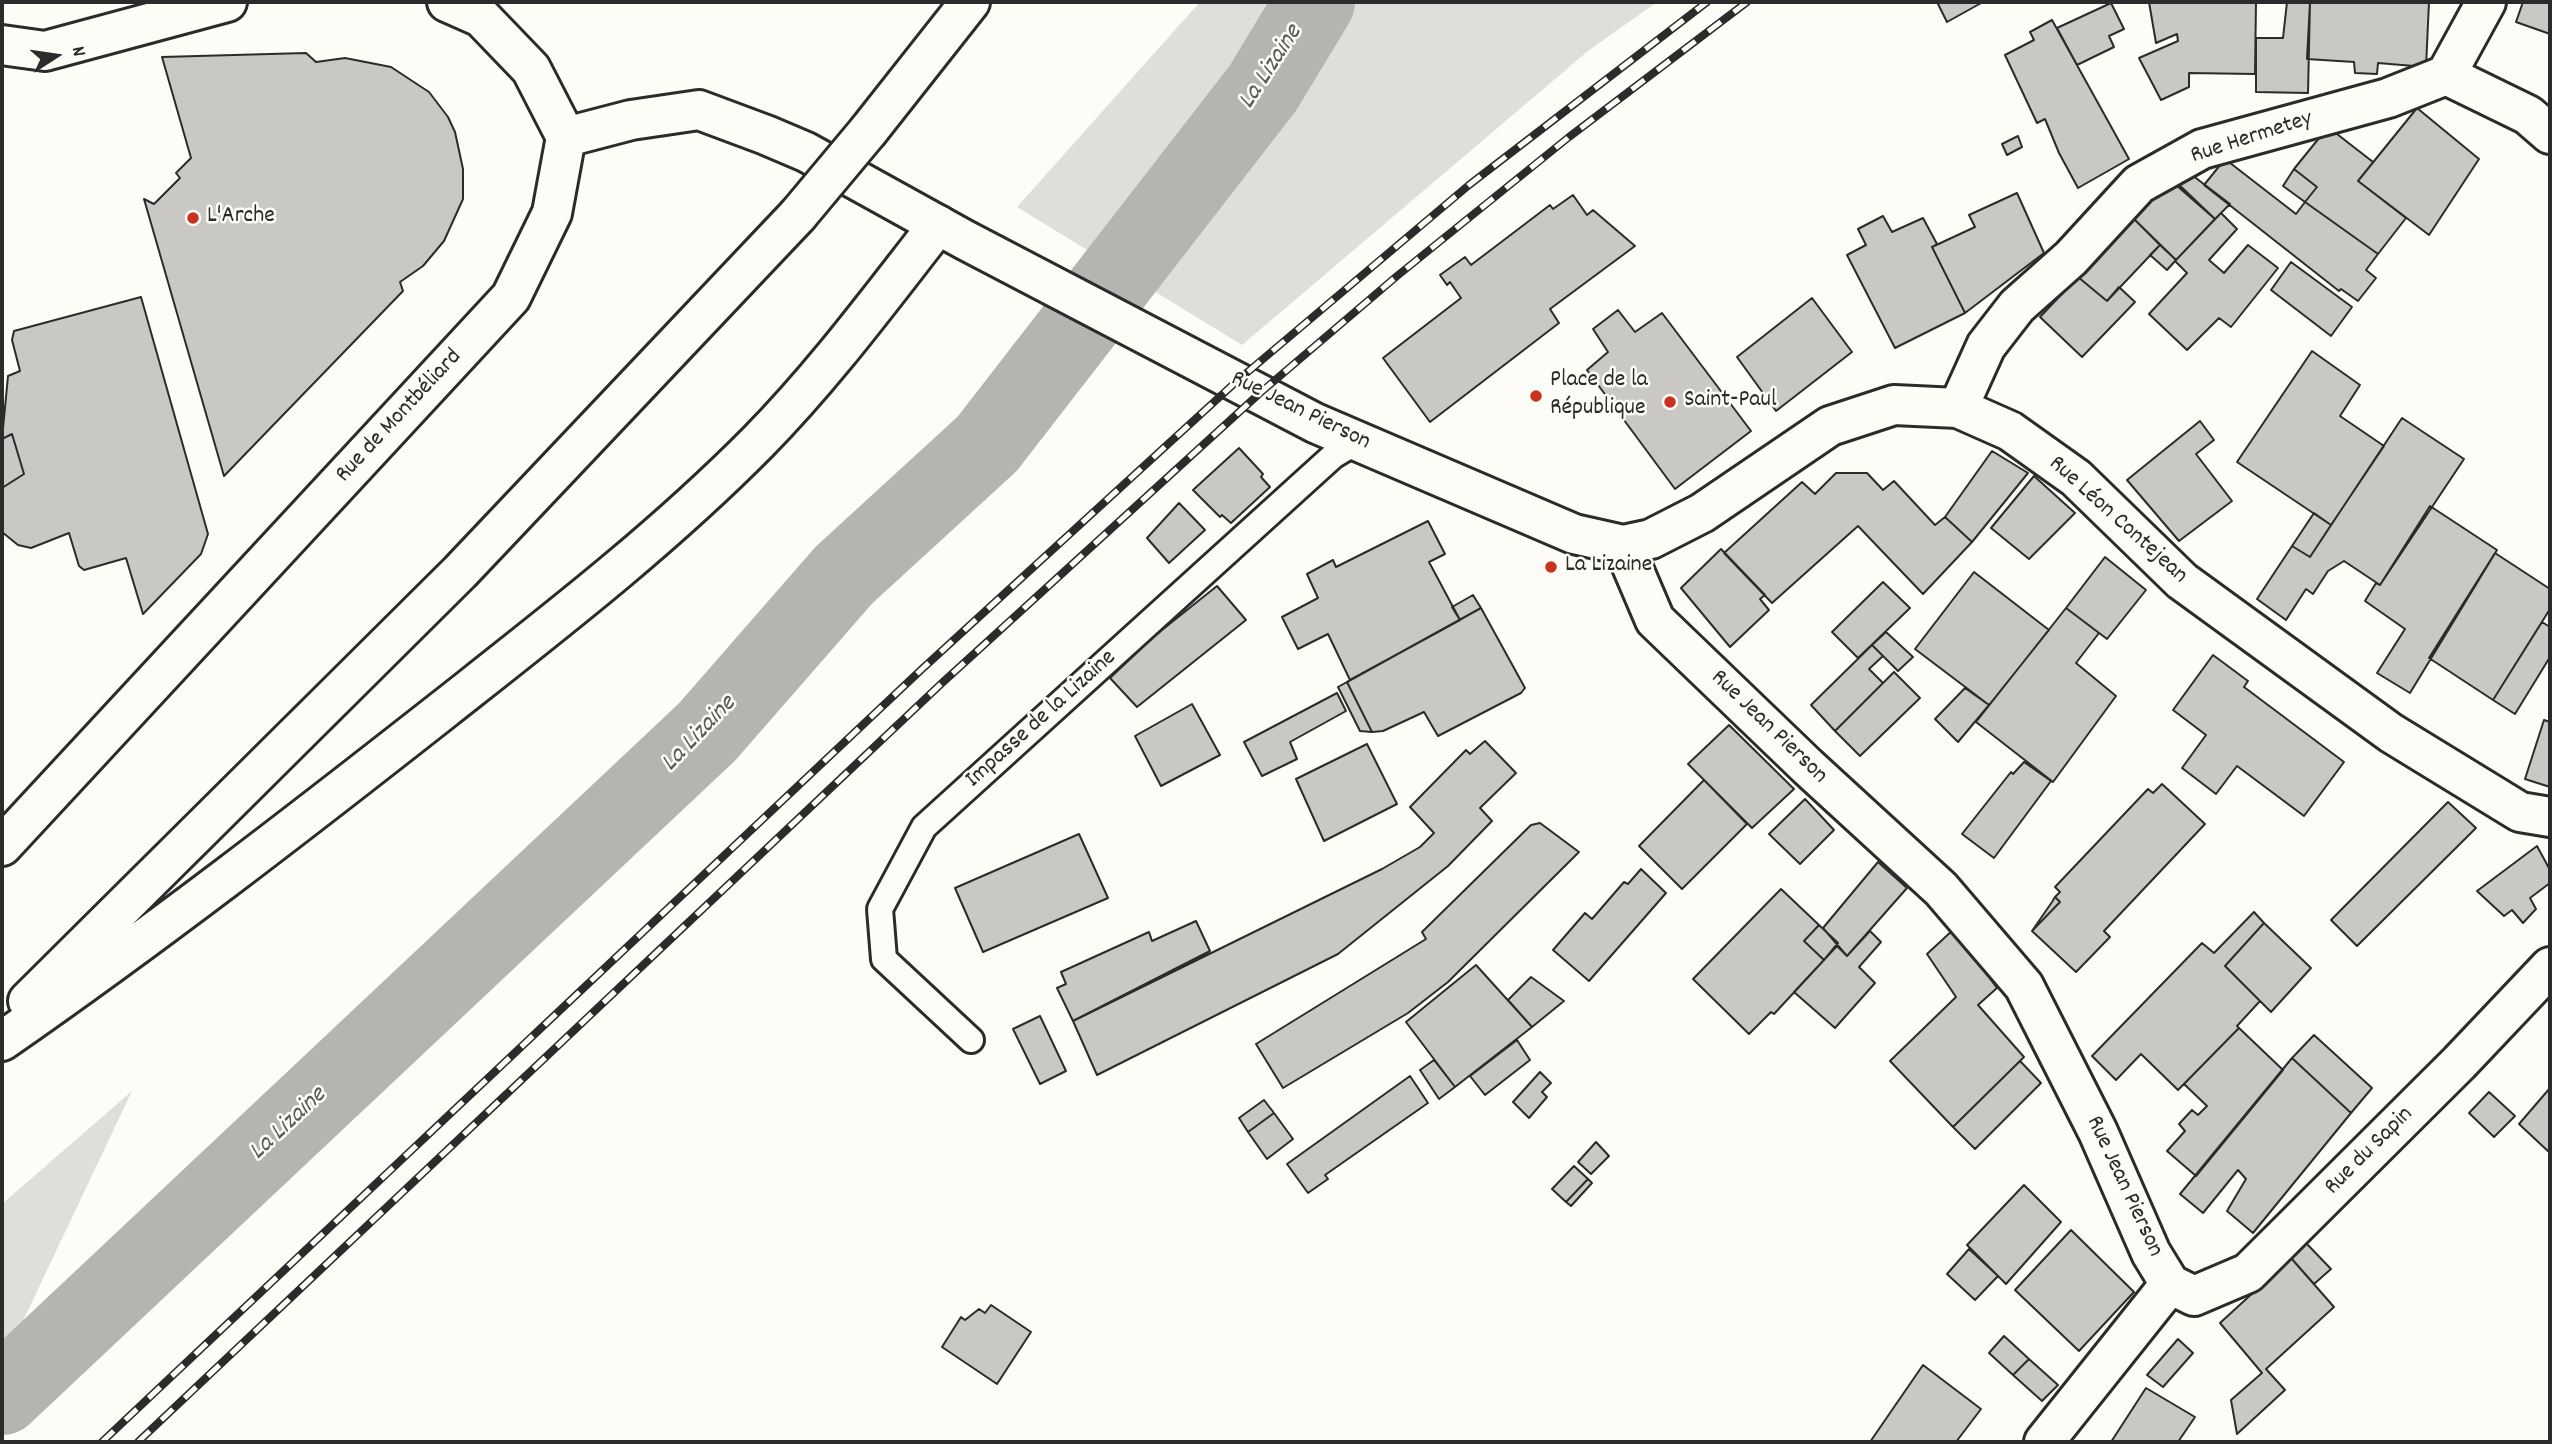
<!DOCTYPE html>
<html>
<head>
<meta charset="utf-8">
<style>
  body { margin:0 }
  #map { position:relative; width:2552px; height:1444px; overflow:hidden; background:#fdfcf7; font-family:Dekko,sans-serif }
  canvas { display:block }
  .frame { position:absolute; inset:0; border:4px solid #2b2b2b; pointer-events:none }
  .north { position:absolute; left:21px; top:21px; width:70px; height:70px; -webkit-text-stroke:5px #fdfcf7; paint-order:stroke; rotate:78deg; font-size:19px; font-weight:700; line-height:28px; text-align:center; color:#2b2b2b }
  .north::after { content:''; display:block; margin:auto; width:24px; height:32px; background:#2b2b2b; clip-path:polygon(50% 0,100% 100%,50% 72%,0 100%) }
</style>
</head>
<body>
<div id="map">
<canvas width="2552" height="1444"></canvas>
<div class="frame"></div>
<div class="north">N</div>
</div>
<script>
const ctx = document.querySelector('canvas').getContext('2d');
ctx.lineJoin = 'round';
function fillPath(path, color) {
  ctx.fillStyle = color;
  ctx.fill(path, 'evenodd');
}
function stroke(path, color, width, dash) {
  ctx.strokeStyle = color;
  ctx.lineWidth = width;
  ctx.lineCap = dash ? 'butt' : 'round';
  ctx.setLineDash(dash || []);
  ctx.stroke(path);
}
function write(font, color, halo, rows, align = 'center') {
  ctx.font = font + ' Dekko,sans-serif';
  ctx.lineWidth = 5;
  ctx.setLineDash([]);
  ctx.textBaseline = 'middle';
  ctx.strokeStyle = halo;
  ctx.fillStyle = color;
  for (const [text, x, y, turn = 0] of rows) {
    ctx.save();
    ctx.translate(x, y);
    ctx.rotate((+turn || 0) * Math.PI / 180);
    ctx.textAlign = isNaN(turn) ? turn : align;
    if (halo) ctx.strokeText(text, 0, 0);
    ctx.fillText(text, 0, 0);
    ctx.restore();
  }
}
fillPath(new Path2D(`
  M1200 2H1657L1588 51 1242 345 1017 207Z
  M132 1091 12 1344 2 1353V1204Z`), '#dfdeda');
stroke(new Path2D(`
  M2 1395 707 732 844 575 987 444 1263 88 1315 2`), '#b5b4b1', 80);
const building = new Path2D(`
  M1937 2H1983L1947 22Z
  M2149 2H2256L2255 74 2189 73V87L2161 100 2139 58 2178 41 2177 34 2156 43Z
  M2287 2H2310L2308 93 2256 92V38H2283Z
  M2310 2H2429L2426 67 2378 63 2377 74 2355 73 2354 62 2307 59Z
  M2523 2H2550V34L2516 22Z
  M2111 3 2124 29 2109 36 2114 47 2077 65 2057 28Z
  M2052 20 2129 159 2078 188 2059 153 2045 119 2037 123 2005 55 2034 40 2030 32Z
  M306 53 316 62 345 58 391 67 429 92 448 117 455 132 463 169V199L444 241 423 266 400 282 403 291 224 476 144 199 154 204 180 178 176 173 191 158 162 57Z
  M2417 108 2479 159 2429 235 2358 181Z
  M2328 127 2373 162 2358 181 2406 218 2378 254 2305 202 2317 187 2294 169Z
  M2018 136 2022 147 2007 155 2002 144Z
  M2225 159 2296 214 2305 202 2378 254 2366 270 2376 278 2358 301 2341 289 2339 291 2204 185Z
  M2294 169 2317 187 2305 202 2283 186Z
  M2188 172 2230 204 2215 219 2176 185Z
  M2172 178 2215 219 2176 260 2134 219Z
  M2017 193 2044 253 1965 313 1932 247 1975 227 1969 215Z
  M1573 195 1587 215 1593 210 1635 246 1550 309 1559 323 1430 422 1383 358 1461 298 1450 282 1447 285 1440 275 1465 257 1471 265 1550 205 1553 209Z
  M2221 213 2237 229 2209 260 2224 273 2248 245 2278 268 2231 327 2219 318 2187 350 2149 314 2187 273 2175 261Z
  M1883 216 1892 232 1923 218 1937 244 1932 247 1965 313 1895 348 1847 255 1866 245 1858 229Z
  M2134 219 2160 245 2107 301 2078 277Z
  M2160 245 2176 260 2167 270 2150 255Z
  M2291 262 2352 307 2331 336 2271 290Z
  M2078 277 2107 301 2119 287 2135 302 2082 357 2040 317Z
  M141 297 208 534 201 554 143 614 126 558 84 570 79 566 69 533 31 548 18 545 2 532V488L24 474 12 434 2 439 8 376 20 371 12 340 14 331Z
  M1812 298 1852 352 1776 411 1737 357Z
  M1618 310 1635 332 1662 313 1751 431 1675 489 1587 370 1608 352 1593 329Z
  M2312 351 2360 385 2340 416 2384 446 2331 525 2237 462Z
  M2402 418 2464 459 2380 585 2344 561 2328 571 2313 594 2306 589 2286 620 2257 599 2292 546 2310 557Z
  M2200 421 2214 440 2196 454 2232 501 2179 541 2127 480Z
  M12 434 24 474 2 488V439Z
  M1239 448 1263 474 1261 477 1270 487 1231 523 1222 515 1220 517 1193 490Z
  M1992 451 2028 473 1972 542 1945 517Z
  M1836 473H1867L1883 490 1894 481 1935 525 1945 517 1972 542 1923 594 1858 526 1772 603 1724 553 1802 482 1815 494Z
  M2034 476 2075 513 2029 559 1991 528Z
  M1179 503 1205 530 1169 563 1147 538Z
  M2430 506 2497 550 2410 693 2377 673 2405 629 2365 601 2376 583 2380 585Z
  M2314 513 2331 525 2310 557 2292 546Z
  M1428 521 1445 554 1429 562 1460 620 1350 680 1328 634 1298 649 1282 617 1318 598 1307 574 1333 560 1336 567Z
  M1721 549 1765 595 1760 599 1769 610 1730 647 1681 588Z
  M2495 553 2550 589V609L2493 700 2429 658Z
  M2105 557 2146 590 2107 639 2066 608Z
  M1974 572 2049 630 1989 705 1915 649Z
  M1883 582 1910 608 1858 658 1832 632Z
  M1217 586 1246 620 1137 707 1110 678 1152 638Z
  M1473 595 1481 608 1460 620 1452 607Z
  M1481 608 1525 688 1521 693 1438 736 1424 712 1383 731 1372 732 1347 682Z
  M2066 608 2099 633 2076 663 2116 696 2053 782 1976 722Z
  M2542 622 2550 627V657L2515 714 2493 700Z
  M1886 632 1913 657 1898 671 1872 645Z
  M1872 645 1883 656 1869 669 1883 683 1835 731 1811 705Z
  M2213 655 2248 681 2244 687 2344 762 2304 816 2237 766 2216 794 2182 768 2206 735 2173 710Z
  M1894 672 1920 698 1860 756 1835 731Z
  M1347 682 1372 732 1360 731 1338 687Z
  M1965 688 1989 705 1958 742 1935 719Z
  M1337 693 1346 711 1290 742 1297 759 1262 776 1244 742Z
  M1192 704 1220 755 1161 786 1135 736Z
  M2544 720 2550 722V787L2525 779Z
  M1729 725 1794 789 1752 828 1688 764Z
  M1485 741 1516 773 1480 808 1492 821 1448 866 1338 954 1097 1075 1073 1021 1382 869 1420 847 1434 833 1410 807 1466 750 1470 754Z
  M1367 744 1397 804 1324 841 1296 779Z
  M2024 762 2051 781 1994 858 1962 834 2011 772 2013 774Z
  M1704 780 1747 824 1682 889 1639 846Z
  M2162 784 2205 824 2104 931 2110 937 2076 972 2032 931 2060 902 2055 897 2060 892 2055 887 2148 789 2153 793Z
  M1805 799 1834 830 1800 864 1769 834Z
  M2448 802 2476 828 2357 946 2331 920Z
  M1540 823 1579 852 1448 982 1408 1013 1283 1088 1256 1044 1426 939 1422 932 1531 825Z
  M1079 834 1108 898 983 952 955 888Z
  M2537 846 2550 870V883L2530 898 2536 909 2523 923 2512 910 2504 916 2477 891Z
  M1878 862 1907 888 1847 956 1823 928Z
  M1641 869 1666 893 1589 981 1553 950 1585 913 1592 919 1624 882 1628 884Z
  M1781 889 1819 925 1804 941 1824 960 1774 1014 1771 1012 1749 1034 1693 979Z
  M2055 897 2060 902 2032 931 2052 902Z
  M2254 912 2264 923 2225 966 2260 1001 2237 1026 2239 1028 2178 1090 2141 1054 2116 1080 2092 1056 2202 943 2214 953Z
  M1196 921 1210 951 1073 1021 1057 988 1066 984 1061 972 1149 932 1152 941Z
  M2264 923 2311 968 2271 1012 2225 966Z
  M1819 925 1838 943 1824 960 1804 941Z
  M1954 929 1997 988 1978 1005 2024 1057 1953 1127 1890 1061 1956 997 1927 954Z
  M1870 931 1881 942 1859 967 1875 983 1835 1028 1794 992 1837 946 1847 956Z
  M1476 965 1532 1027 1455 1087 1406 1022Z
  M1531 977 1564 1001 1532 1027 1508 1000Z
  M1040 1016 1066 1071 1040 1084 1013 1029Z
  M2239 1028 2283 1070 2196 1176 2167 1151 2185 1131 2179 1124 2192 1110 2198 1115 2207 1106 2184 1084Z
  M2314 1035 2372 1088 2351 1113 2292 1058Z
  M1517 1040 1530 1060 1485 1095 1470 1076Z
  M2292 1058 2351 1113 2253 1233 2227 1211 2246 1179 2238 1170 2203 1213 2180 1194Z
  M1434 1060 1455 1087 1439 1099 1420 1070Z
  M2020 1061 2041 1083 1975 1149 1953 1127Z
  M1540 1072 1551 1083 1542 1092 1547 1097 1529 1118 1513 1102Z
  M1410 1076 1428 1103 1325 1175 1328 1179 1308 1193 1287 1164Z
  M2550 1088V1153L2519 1124Z
  M2489 1092 2515 1116 2494 1137 2469 1113Z
  M1264 1100 1274 1113 1248 1132 1239 1118Z
  M1274 1113 1293 1139 1267 1159 1248 1132Z
  M1596 1142 1609 1156 1591 1174 1578 1162Z
  M1574 1166 1588 1179 1566 1202 1552 1189Z
  M1588 1179 1592 1183 1571 1206 1566 1202Z
  M2024 1185 2061 1222 2006 1284 1967 1245Z
  M2071 1230 2134 1292 2079 1351 2015 1290Z
  M2306 1243 2331 1269 2314 1284 2291 1258Z
  M1969 1249 1998 1276 1975 1300 1947 1274Z
  M2291 1258 2334 1307 2266 1369 2285 1390 2237 1434 2231 1400 2262 1373 2220 1323Z
  M991 1305 1031 1332 997 1384 942 1347 961 1317 965 1320 979 1309 985 1313Z
  M2004 1336 2029 1359 2013 1375 1989 1353Z
  M2178 1339 2193 1353 2163 1387 2147 1375Z
  M2029 1359 2058 1385 2042 1401 2013 1375Z
  M1923 1365 1981 1409 1956 1442H1870Z
  M2146 1388 2195 1417 2178 1442H2111Z`);
fillPath(building, '#c9c8c4');
stroke(building, '#2b2b2b', 2);
const service = new Path2D(`
  M971 1040 884 959 880 909 924 827 1333 456 1358 441`);
const minor = new Path2D(`
  M2446 75 2528 115 2550 134
  M1958 408 1986 346 2017 306 2071 258 2139 184 2202 149 2388 98 2446 75 2486 2
  M1623 545 1655 620 1808 767 1941 889 2024 986 2098 1132 2151 1253 2170 1284 2194 1296 2248 1273 2459 1063 2550 967
  M2044 1442 2170 1284`);
const tertiary = new Path2D(`
  M447 2 481 17 531 69 566 137
  M2 45 45 51 227 2
  M566 137 631 120 699 110 766 135 806 152 965 240 1315 423 1574 534 1623 545 1651 539 1702 513 1830 426 1894 405 1958 408 2010 431 2076 478 2182 581 2391 733 2520 812 2550 817
  M2 846 511 297 552 213 566 137`);
const primary = new Path2D(`
  M869 130 970 2
  M28 1001 460 572 798 215
  M2 1041C153 936 298 824 443 710 552 624 660 541 758 442 824 375 880 299 938 225`);
stroke(service, '#2b2b2b', 30);
stroke(minor, '#2b2b2b', 44);
stroke(tertiary, '#2b2b2b', 44);
stroke(primary, '#2b2b2b', 44);
stroke(service, '#fdfcf7', 24);
stroke(minor, '#fdfcf7', 38);
stroke(tertiary, '#fdfcf7', 38);
stroke(primary, '#fdfcf7', 38);
const rail = new Path2D(`
  M102 1442 922 669 1237 381 1469 185 1707 2
  M138 1442 942 683 1260 393 1397 276 1569 137 1747 2`);
stroke(rail, '#2b2b2b', 8);
stroke(rail, '#fdfcf7', 5, [16]);
const primaryBridge = new Path2D(`
  M798 215 869 130`);
stroke(primaryBridge, '#2b2b2b', 44, []);
stroke(primaryBridge, '#fdfcf7', 38);
for (const [x, y, r, color] of [
  [193,218,7,"#c8321e"],
  [1536,396,7,"#c8321e"],
  [1670,402,7,"#c8321e"],
  [1551,567,7,"#c8321e"]
]) {
  const dot = new Path2D();
  dot.arc(x, y, r, 0, 2 * Math.PI);
  ctx.fillStyle = color;
  ctx.fill(dot);
  stroke(dot, '#fdfcf7', 2.5);
}
write('24px', '#2b2b2b', '#fdfcf7', [
  ["Rue Hermetey",2252,139,-18],
  ["Rue Jean Pierson",1300,412,26],
  ["Rue de Montbéliard",400,417,-47],
  ["Rue Léon Contejean",2117,521,42],
  ["Impasse de la Lizaine",1042,720,-42],
  ["Rue Jean Pierson",1768,728,44],
  ["Rue du Sapin",2370,1152,-45],
  ["Rue Jean Pierson",2123,1187,65]
]);
write('24px', '#2b2b2b', '#fdfcf7', [
  ["L'Arche",207,218],
  ["Place de la",1550,382],
  ["République",1550,410],
  ["Saint-Paul",1684,402],
  ["La Lizaine",1565,567]
], 'left');
write('italic 26px', '#5b5b5a', '#fdfcf7', [
  ["La Lizaine",1272,68,-57],
  ["La Lizaine",700,735,-46],
  ["La Lizaine",289,1125,-43]
]);
</script>
</body>
</html>
